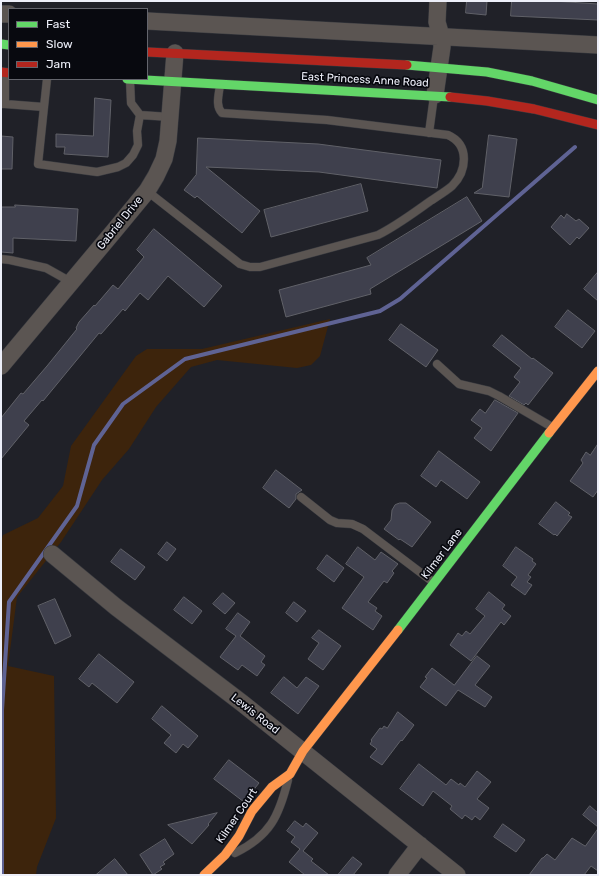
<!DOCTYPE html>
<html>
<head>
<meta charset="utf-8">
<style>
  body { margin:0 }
  #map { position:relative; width:599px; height:876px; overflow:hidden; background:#202128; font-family:Rubik,sans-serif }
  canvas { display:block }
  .frame { position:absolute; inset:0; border:2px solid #edeff9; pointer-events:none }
  .legend { position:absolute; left:8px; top:8px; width:140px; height:72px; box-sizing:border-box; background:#08090f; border:1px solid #64656d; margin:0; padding:5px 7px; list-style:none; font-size:12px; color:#edeff9 }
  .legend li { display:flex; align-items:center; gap:8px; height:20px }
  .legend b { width:20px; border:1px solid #64656d }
</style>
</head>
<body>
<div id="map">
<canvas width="599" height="876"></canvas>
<div class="frame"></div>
<ul class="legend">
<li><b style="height:5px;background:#63d668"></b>Fast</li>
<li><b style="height:5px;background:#ff974d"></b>Slow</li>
<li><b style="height:5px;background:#b3261e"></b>Jam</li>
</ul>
</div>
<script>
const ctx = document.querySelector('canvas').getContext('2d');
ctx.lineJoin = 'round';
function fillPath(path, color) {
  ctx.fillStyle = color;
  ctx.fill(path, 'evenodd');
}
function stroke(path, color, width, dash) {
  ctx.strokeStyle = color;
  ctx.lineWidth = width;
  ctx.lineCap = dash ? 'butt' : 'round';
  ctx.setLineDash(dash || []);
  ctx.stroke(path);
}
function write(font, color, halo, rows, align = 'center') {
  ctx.font = font + ' Rubik,sans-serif';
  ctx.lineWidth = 3.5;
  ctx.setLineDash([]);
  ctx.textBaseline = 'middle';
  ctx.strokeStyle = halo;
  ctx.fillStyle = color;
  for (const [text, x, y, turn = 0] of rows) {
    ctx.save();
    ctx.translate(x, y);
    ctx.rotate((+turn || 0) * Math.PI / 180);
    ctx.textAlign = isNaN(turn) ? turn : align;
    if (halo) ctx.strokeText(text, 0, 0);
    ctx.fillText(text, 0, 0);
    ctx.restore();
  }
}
fillPath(new Path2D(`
  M330 319 320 356 311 365 297 368 217 360 191 367 156 407 129 449 102 480 61 542 17 597 8 666 54 676 56 818 37 867 36 875H1V542L3 535 38 518 63 486 71 446 136 356 147 349H202Z`), '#3d240c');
stroke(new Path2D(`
  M2 875V710L9 602 77 506 94 445 123 404 185 359 380 311 400 299 575 147`), '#5f6394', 4);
const building = new Path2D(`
  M467 1H487L486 15 466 13Z
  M512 1H553L598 4V20L511 16Z
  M95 98 111 100 108 157 64 154 65 147H56V134L93 136Z
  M489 135 517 139 509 197 474 193 482 188Z
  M1 136 13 137 12 169H1Z
  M198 138 318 144 441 160 437 188 319 172 206 167 260 211 242 233 197 196 195 198 184 190 196 175Z
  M361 184 368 211 271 237 264 210Z
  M467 197 482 221 370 289 371 294 286 317 279 290 371 265 367 258Z
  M15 205 78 209 76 241 13 238V253L1 252V207H15Z
  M567 214 576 221 579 219 589 228 579 239 577 237 570 245 551 227 561 215 564 218Z
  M154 229 222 286 204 307 168 276 148 300 140 293 125 311 123 309 101 334 99 333 43 401 42 400 24 421 29 425 1 459V418L21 393 23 394 47 366 77 329 76 328 79 322 94 305 95 306 113 285 118 289 144 257 137 250Z
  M598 272V301L584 289Z
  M568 310 595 331 582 348 555 327Z
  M401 324 438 350 426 367 389 340Z
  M502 335 532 359 533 358 553 373 528 405 526 403 524 405 509 396 520 382 514 377 521 368 493 346Z
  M495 400 518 413 491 451 474 438 482 428 471 420 480 409 485 413Z
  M598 444V490L593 497 570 481 583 463 581 460 586 452 590 455Z
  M439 451 480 482 467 499 441 480 436 487 421 476Z
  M276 470 302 490 296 494V499L289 508 263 488Z
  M556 502 570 513 568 515 572 517 557 536 555 534 554 535 539 524Z
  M400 503H406L431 522 412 547 400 539 399 540 384 529 391 520 392 510 395 505Z
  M167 542 176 549 167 561 158 554Z
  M358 547 375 560 381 552 398 564 392 571 394 573 387 583 384 581 368 602 377 608 375 611 382 616 373 630 342 608 364 577 346 564Z
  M516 547 533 559 532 561 536 564 528 575 531 577 527 582 532 585 525 595 511 585 517 577 503 566Z
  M121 549 145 567 135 580 111 562Z
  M327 555 344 568 334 582 317 569Z
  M489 592 505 605 502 609 511 616 504 625 501 622 471 661 450 645 458 633 462 636 466 631 470 634 485 616 476 609Z
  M223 593 235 603 225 614 213 604Z
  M184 597 202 611 192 624 174 610Z
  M55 599 71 636 55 644 38 606Z
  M294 602 306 611 297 622 286 613Z
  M238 613 250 622 240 636 265 656 261 662 265 665 257 676 242 665 238 670 220 657 236 636 226 629Z
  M319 630 341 646 323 670 308 659 319 643 312 638Z
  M99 654 134 682 117 703 92 683 89 687 79 679Z
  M477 656 490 666 475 685 492 697 485 707 458 690 446 706 420 687 427 678 425 677 432 668 454 685Z
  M284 677 297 688 306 677 319 686 298 714 271 693Z
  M162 706 198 736 188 748 183 744 176 753 164 743 171 735 152 719Z
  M398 712 414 725 402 741 401 740 382 765 370 757 377 749 370 744 372 741 371 740 380 728 382 729 384 726 387 728Z
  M229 760 259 783 244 802 214 779Z
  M419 764 446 785 451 779 459 785 460 783 465 787 477 771 491 782 477 799 489 808 480 820 475 816 472 820 465 815 462 819 450 809 452 806 433 791 423 806 400 789Z
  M590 806 598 813V827L583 815Z
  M217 813 208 824 209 825 192 844 168 825Z
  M295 821 303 827 306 823 318 833 303 851 313 859 311 861 329 875H305L289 862 300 849 291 842 295 837 287 831Z
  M503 824 525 840 516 852 494 837Z
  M598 829V871L591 866 584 875H529L542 858H543L547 854 555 860 572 838 585 846Z
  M165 839 174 854 163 862 165 864 160 867 162 869 153 875 140 855Z
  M353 857 362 864 353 875H338Z
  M115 859 128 875H96Z`);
fillPath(building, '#3f404d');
stroke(building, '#606168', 1);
const lane = new Path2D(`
  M1 104H5V73
  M5 104 44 107 47 79
  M44 107 38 164 97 172 118 167 126 163 133 155 138 145 137 131 140 115 131 103 130 80
  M140 115 170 117
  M429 133 434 96
  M147 191 240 264 250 267H260L378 235C396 226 412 214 429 202 436 197 445 192 452 186 467 171 470 145 448 135L327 120 222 113C215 106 219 94 220 85
  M1 259 10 260 46 268 71 282
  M437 364 459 384 489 391 499 396 552 427
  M301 497 330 520 337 523 352 524 363 529 433 582
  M235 853C270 836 279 816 288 780`);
const street = new Path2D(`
  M1 14H9
  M147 21 598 45
  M435 95 442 47 441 36 437 22 438 1
  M1 366 114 231 147 191 156 176 164 159 168 141 175 53
  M52 554 116 607 242 703 457 875
  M397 875 420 845`);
const fast = new Path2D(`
  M1 44 9 45
  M407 65 487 72 532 81 598 100
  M127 79 450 97
  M398 630 549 433`);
const slow = new Path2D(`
  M549 433 598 371
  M204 875 225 855 239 836 252 811 272 787 290 774 303 751 398 630`);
const jam = new Path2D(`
  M147 52 407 65
  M1 72 9 73
  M450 97 487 101 534 109 598 125`);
stroke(lane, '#393b40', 9);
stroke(street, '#393b40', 18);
stroke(fast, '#393b40', 10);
stroke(slow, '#393b40', 10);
stroke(jam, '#393b40', 10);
stroke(lane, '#5b5552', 8);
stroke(street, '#5b5552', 17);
stroke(fast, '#63d668', 9);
stroke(slow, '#ff974d', 9);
stroke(jam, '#b3261e', 9);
write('11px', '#edeff9', '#08090f', [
  ["East Princess Anne Road",365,80,3],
  ["Gabriel Drive",120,223,-51],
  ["Kilmer Lane",442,554,-53],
  ["Lewis Road",255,714,38],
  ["Kilmer Court",237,816,-56]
]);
</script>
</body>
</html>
